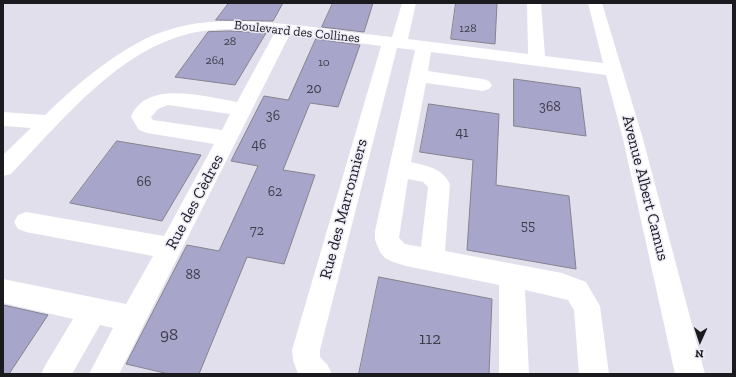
<!DOCTYPE html>
<html>
<head>
<meta charset="utf-8">
<style>
  body { margin:0 }
  #map { position:relative; width:736px; height:377px; overflow:hidden; background:#e0dfeb; font-family:"Zilla Slab",serif }
  canvas { display:block }
  .frame { position:absolute; inset:0; border:4px solid #1b1a1e; pointer-events:none }
  .north { position:absolute; left:680px; top:321px; width:40px; height:40px; -webkit-text-stroke:3px #edecf8; paint-order:stroke; rotate:183deg; font-size:11px; font-weight:700; line-height:16px; text-align:center; color:#1b1a1e }
  .north::after { content:''; display:block; margin:auto; width:14px; height:18px; background:#1b1a1e; clip-path:polygon(50% 0,100% 100%,50% 72%,0 100%) }
</style>
</head>
<body>
<div id="map">
<canvas width="736" height="377"></canvas>
<div class="frame"></div>
<div class="north">N</div>
</div>
<script>
const ctx = document.querySelector('canvas').getContext('2d');
ctx.lineJoin = 'round';
function fillPath(path, color) {
  ctx.fillStyle = color;
  ctx.fill(path, 'evenodd');
}
function stroke(path, color, width, dash) {
  ctx.strokeStyle = color;
  ctx.lineWidth = width;
  ctx.lineCap = dash ? 'butt' : 'round';
  ctx.setLineDash(dash || []);
  ctx.stroke(path);
}
function write(font, color, halo, rows, align = 'center') {
  ctx.font = font + ' "Zilla Slab",serif';
  ctx.lineWidth = 3;
  ctx.setLineDash([]);
  ctx.textBaseline = 'middle';
  ctx.strokeStyle = halo;
  ctx.fillStyle = color;
  for (const [text, x, y, turn = 0] of rows) {
    ctx.save();
    ctx.translate(x, y);
    ctx.rotate((+turn || 0) * Math.PI / 180);
    ctx.textAlign = isNaN(turn) ? turn : align;
    if (halo) ctx.strokeText(text, 0, 0);
    ctx.fillText(text, 0, 0);
    ctx.restore();
  }
}
const building = new Path2D(`
  M229 3H283L273 21 216 20Z
  M333 3H373L364 32 322 27Z
  M456 3H497L495 44 451 39Z
  M230 31 266 33 235 85 175 77 208 32Z
  M316 39 360 45 338 107 310 103 283 170 315 175 284 264 247 257 199 374H169L126 364 187 245 219 251 258 166 231 161 264 96 288 100Z
  M514 79 580 88 586 136 514 126Z
  M429 104 499 114 496 185 569 196 576 269 467 250 473 160 420 152Z
  M117 141 201 155 162 221 70 203Z
  M379 277 492 299 489 374H359Z
  M3 305 48 315 9 374H3Z`);
fillPath(building, '#a8a5cb');
stroke(building, '#83838d', 1);
fillPath(new Path2D(`
  M402 3H416L408 39 528 54 527 3H541L545 56 603 63 588 3H602L643 139 705 374H675L623 139 606 75 431 52 428 71 483 79 489 81 492 85 489 89 483 91 426 83 411 162C428 166 442 168 450 184L445 251 562 273 586 282 600 306 609 374H579L574 310 568 300 525 290 529 374H499V285L406 266 393 262 385 258 380 252 375 240V231L415 50 397 48 320 350V357L327 364 332 374H298L293 360 292 350 381 46 290 34 119 374H89L113 328 100 325 72 374H41L46 364 73 319 3 303V279L126 304 153 256 26 232 18 229 14 222 18 215 26 212 164 236 214 144 147 133 139 130 131 117C146 79 205 97 237 102L275 32C246 29 213 27 184 35 115 54 59 124 11 174L3 176V155L31 128 3 126V112L45 115C74 87 105 60 141 41 192 14 249 20 305 26 334 30 363 34 392 37ZM168 105 230 114 222 130 153 120 151 117 158 109ZM408 179 423 182 428 187 421 247 405 244 399 238Z`), '#fff');
write('12px', '#3e3d49', null, [
  ["128",468,29],
  ["28",230,42],
  ["264",215,61],
  ["10",324,63]
]);
write('13px', '#1b1a1e', '#edecf8', [
  ["Boulevard des Collines",297,32,6]
]);
write('14px', '#3e3d49', null, [
  ["20",314,89],
  ["368",550,107],
  ["36",273,116],
  ["41",462,133],
  ["46",259,145],
  ["66",144,182],
  ["62",275,192],
  ["55",528,226],
  ["72",257,231],
  ["88",193,275]
]);
write('16px', '#1b1a1e', '#edecf8', [
  ["Avenue Albert Camus",645,188,76],
  ["Rue des Cèdres",195,202,-62],
  ["Rue des Marronniers",344,209,-75]
]);
write('17px', '#3e3d49', null, [
  ["98",169,335],
  ["112",430,339]
]);
</script>
</body>
</html>
